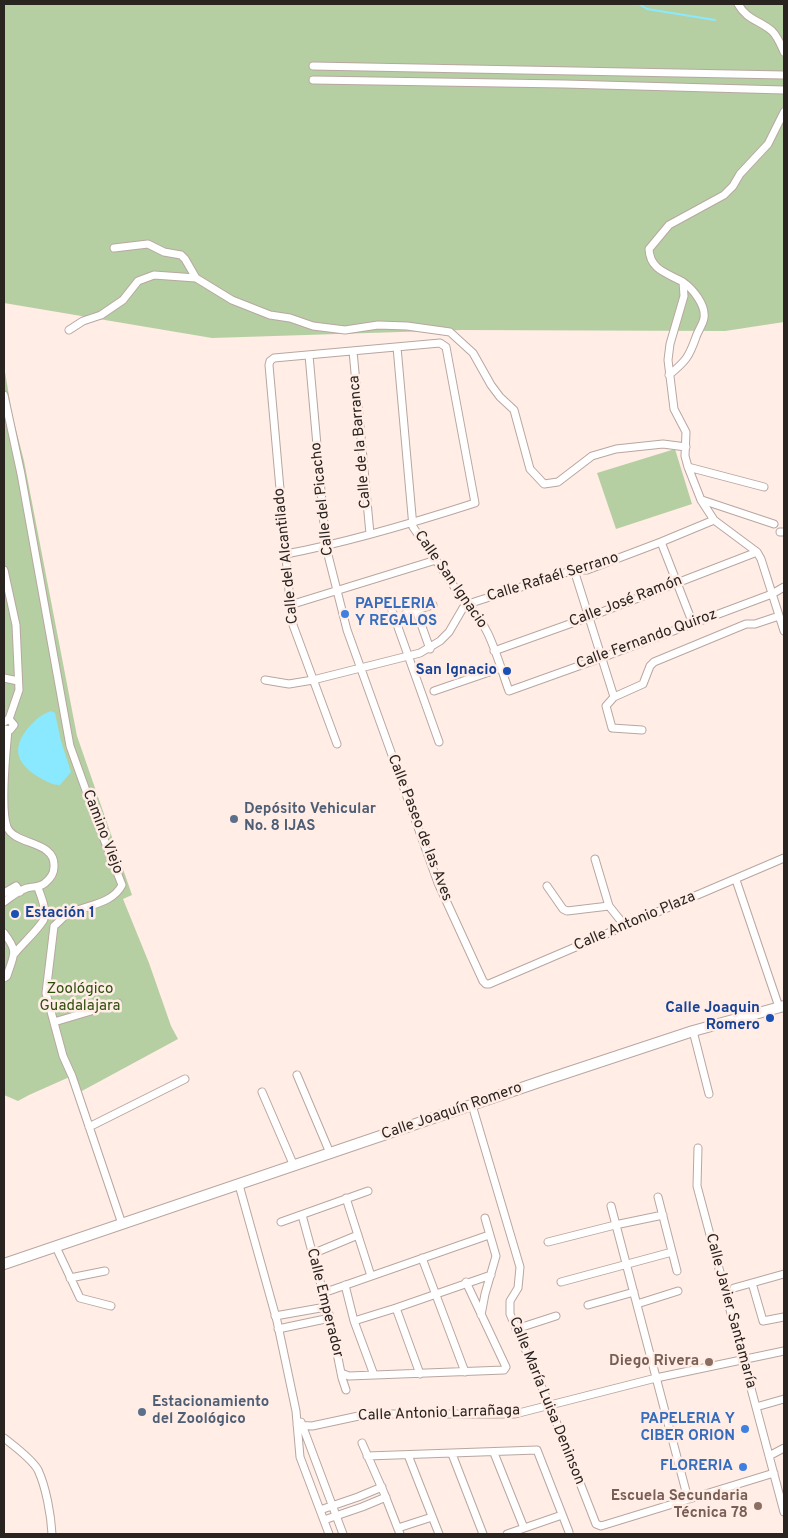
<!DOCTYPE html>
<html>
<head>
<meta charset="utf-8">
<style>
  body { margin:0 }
  #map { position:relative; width:788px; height:1538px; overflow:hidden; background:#ffede6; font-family:Overpass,sans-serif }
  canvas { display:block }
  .frame { position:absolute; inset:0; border:5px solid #2a2421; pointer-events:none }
</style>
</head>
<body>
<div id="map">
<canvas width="788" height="1538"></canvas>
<div class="frame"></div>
</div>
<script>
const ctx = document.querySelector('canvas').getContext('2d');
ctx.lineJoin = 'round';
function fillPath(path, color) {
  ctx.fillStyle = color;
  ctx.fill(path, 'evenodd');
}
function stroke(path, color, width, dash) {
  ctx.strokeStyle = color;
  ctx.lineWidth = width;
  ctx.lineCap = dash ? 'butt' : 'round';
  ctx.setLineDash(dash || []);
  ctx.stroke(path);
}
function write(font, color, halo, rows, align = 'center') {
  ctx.font = font + ' Overpass,sans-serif';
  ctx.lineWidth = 5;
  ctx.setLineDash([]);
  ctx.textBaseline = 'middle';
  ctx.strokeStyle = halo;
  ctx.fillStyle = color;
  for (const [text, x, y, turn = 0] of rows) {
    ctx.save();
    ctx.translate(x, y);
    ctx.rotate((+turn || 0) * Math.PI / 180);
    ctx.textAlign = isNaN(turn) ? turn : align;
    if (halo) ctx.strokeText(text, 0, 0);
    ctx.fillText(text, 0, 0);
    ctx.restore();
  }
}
fillPath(new Path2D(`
  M4 4H784V322L725 331 462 330 212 338 4 303Z
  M4 366 12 414 24 461 77 736 132 895 123 899 149 963 171 1026 178 1039 80 1092 74 1075 29 1095 18 1101 4 1095Z
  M675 449 692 504 616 529 597 473Z`), '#b5cfa3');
fillPath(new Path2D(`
  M51 711 55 713 61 741 71 772 60 785C53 785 48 782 42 779 17 765 10 749 29 727 36 719 41 715 51 711Z`), '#8ae9ff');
stroke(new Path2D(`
  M639 4 647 9 715 20`), '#8ae9ff', 2);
const street = new Path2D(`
  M738 4C747 20 759 20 772 31 778 37 781 45 784 52
  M313 66 784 75
  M313 80 564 84 784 90
  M784 112 768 144 740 174 733 186 724 195 669 225 649 249C650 270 667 273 683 282L684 296 670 344 668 360 674 409 686 432 685 456 688 467 701 500 714 520 757 552 761 559 784 631
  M114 248 148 244 164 252 181 255 185 259 196 278 232 300 270 315 290 318 313 326 345 330 378 325 407 326 450 332 473 353 491 385 500 397 514 410 530 469 544 484 558 482 592 456 616 449 663 444 686 447
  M69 330 83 321 101 315 123 300 138 281 154 275 196 278
  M397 347 413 527 464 601C489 621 498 661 509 691L601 658 772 594 784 587
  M353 351 370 534
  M309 355 326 547 347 630 438 883 483 981 486 984H489L784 858
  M669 375C686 361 689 357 696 337 698 331 703 324 704 318 706 305 693 289 683 282
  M4 395 21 474 70 746 98 824 122 885C112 905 84 905 66 915 62 918 58 923 54 926L46 993 63 1056 72 1076 122 1224
  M688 467 764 487
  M702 500 774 524
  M780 532H784
  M661 542 693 624
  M286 554C350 542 413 523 475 503L446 347 440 343 274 358 270 361 269 365 291 613 293 625 337 744
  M4 570 16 625 19 690 9 719
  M574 570 614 697
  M389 602 439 742
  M290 605 436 560
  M416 610 430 649
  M406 613 433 605
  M494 651 589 617 757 552
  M4 678 18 681
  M265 680 289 684 313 680 420 653 440 641 449 632 463 608 468 604 574 570H587L661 542 714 520
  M434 691 501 668
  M4 722 9 719 14 725 10 730 4 729
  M642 730 612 728 606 706 614 697 643 684 650 666 654 662 746 624H755L779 616
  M595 859 609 906 625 926
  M736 880 779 1007
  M547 886 563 909 567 911 609 906
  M4 893 16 886 20 892
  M4 902C11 897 19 890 27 888 34 886 39 888 45 883 50 879 54 873 54 867 56 840 15 846 7 827 0 808 6 752 8 730
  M4 933C19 953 14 953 7 976L4 978
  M15 953C22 944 40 928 44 919 47 910 41 896 38 888
  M54 1022 118 1003
  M693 1031 709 1094
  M297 1075 330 1153
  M262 1092 294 1166
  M472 1105 520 1267 518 1288 510 1301V1314L550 1406 596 1524 601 1526 774 1473
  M89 1127 185 1079
  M698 1148 697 1186 784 1512
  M239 1185 277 1321 296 1411 300 1457 329 1534
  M658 1197 677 1271
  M346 1198 371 1276
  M611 1206 688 1499
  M302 1215 330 1318 342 1378 346 1390
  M281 1222 368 1191
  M548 1242 615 1225 663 1215
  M56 1247 80 1298 111 1306
  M312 1254 358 1235
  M422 1258 465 1372
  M70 1278 105 1271
  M561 1282 672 1252
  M752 1283 763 1321 784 1317
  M345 1285 354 1321 374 1375
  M734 1288 784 1274
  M323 1293 489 1235
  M637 1304 678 1291
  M588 1305 634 1292
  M396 1308 420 1374
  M481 1315 485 1294 496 1256 485 1218
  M275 1316 326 1307
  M354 1321 396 1308 491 1275
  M278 1329 330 1318
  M516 1329 556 1316
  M341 1373 349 1376 504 1370 506 1367 466 1282
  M756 1407 784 1399
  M301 1422 343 1534
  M297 1425 312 1426 368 1414H515L656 1378 784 1351
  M4 1438C14 1446 32 1459 38 1470 46 1487 51 1515 52 1534
  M362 1443 384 1493 400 1534
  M494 1453 524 1528
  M452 1454 483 1534
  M408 1455 439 1534
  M367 1456 537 1450 569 1532
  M769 1456 784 1448
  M320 1510 358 1497 382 1487
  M324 1520 362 1507 386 1497
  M398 1528 432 1517
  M507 1534 562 1515`);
const secondary = new Path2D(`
  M4 1264 545 1080 693 1031 784 1006`);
stroke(street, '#b8a7a1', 9);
stroke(secondary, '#b8a7a1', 12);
stroke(street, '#fff', 7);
stroke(secondary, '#fff', 10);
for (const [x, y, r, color] of [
  [345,614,5,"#3f7fe0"],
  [507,671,5,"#1a4fb4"],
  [234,819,5,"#5c6f8a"],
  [15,914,5,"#1a4fb4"],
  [770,1018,5,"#1a4fb4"],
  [709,1362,5,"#8d6e63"],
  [142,1412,5,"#5c6f8a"],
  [745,1429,5,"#3f7fe0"],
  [743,1467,5,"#3f7fe0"],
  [758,1506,5,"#8d6e63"]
]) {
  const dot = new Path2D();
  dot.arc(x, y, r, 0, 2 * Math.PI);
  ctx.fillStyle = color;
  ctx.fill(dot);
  stroke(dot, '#ffede6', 2);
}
write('15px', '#2a2421', '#ffede6', [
  ["Calle de la Barranca",361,442,-95],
  ["Calle del Picacho",323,499,-96],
  ["Calle del Alcantilado",287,556,-96],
  ["Calle Rafaél Serrano",553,578,-17],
  ["Calle San Ignacio",450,580,55],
  ["Calle José Ramón",626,602,-21],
  ["Calle Fernando Quiroz",647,640,-20],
  ["Calle Paseo de las Aves",419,828,69],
  ["Camino Viejo",102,832,69],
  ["Calle Antonio Plaza",635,922,-23],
  ["Calle Joaquín Romero",452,1112,-19],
  ["Calle Emperador",324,1303,76],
  ["Calle Javier Santamaría",730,1311,75],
  ["Calle María Luisa Deninson",546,1401,68],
  ["Calle Antonio Larrañaga",439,1414,-2]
]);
write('bold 15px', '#366cbe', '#ffede6', [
  ["PAPELERIA",355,605,"left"],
  ["Y REGALOS",355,622,"left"],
  ["PAPELERIA Y",735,1420],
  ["CIBER ORION",735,1437],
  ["FLORERIA",733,1467]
], 'right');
write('bold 15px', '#164399', '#ffede6', [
  ["San Ignacio",497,671],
  ["Estación 1",25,914,"left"],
  ["Calle Joaquin",760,1009],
  ["Romero",760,1026]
], 'right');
write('bold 15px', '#4e5e75', '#ffede6', [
  ["Depósito Vehicular",244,810],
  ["No. 8 IJAS",244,827],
  ["Estacionamiento",152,1403],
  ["del Zoológico",152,1420]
], 'left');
write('15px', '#2d4e0b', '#ffede6', [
  ["Zoológico",80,990],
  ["Guadalajara",80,1007]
]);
write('bold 15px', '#785e54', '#ffede6', [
  ["Diego Rivera",699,1362],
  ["Escuela Secundaria",748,1497],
  ["Técnica 78",748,1514]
], 'right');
</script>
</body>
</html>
